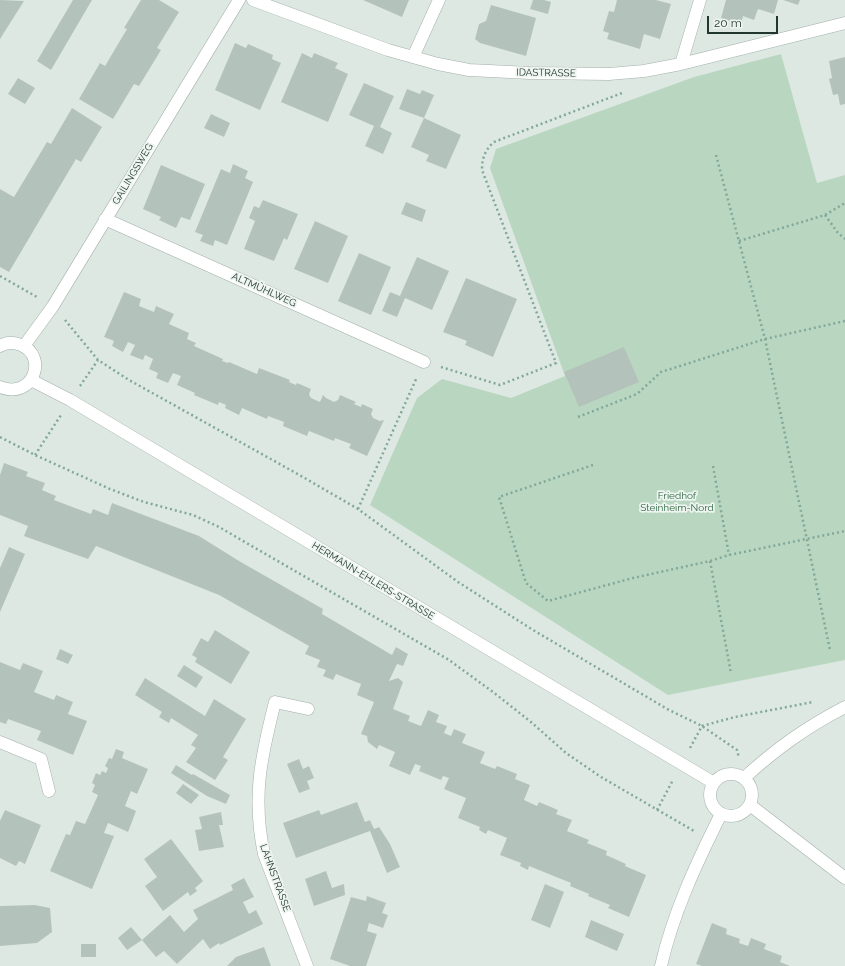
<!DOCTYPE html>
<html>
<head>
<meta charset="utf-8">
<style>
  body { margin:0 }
  #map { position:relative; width:845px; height:966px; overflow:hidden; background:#dee8e3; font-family:Raleway,sans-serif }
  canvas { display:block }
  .scale { position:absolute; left:707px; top:16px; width:71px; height:18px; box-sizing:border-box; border:2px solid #21362f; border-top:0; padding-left:5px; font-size:12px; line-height:14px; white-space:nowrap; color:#21362f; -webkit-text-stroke:3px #eef5f1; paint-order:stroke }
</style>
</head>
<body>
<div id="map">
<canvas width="845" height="966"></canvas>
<div class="scale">20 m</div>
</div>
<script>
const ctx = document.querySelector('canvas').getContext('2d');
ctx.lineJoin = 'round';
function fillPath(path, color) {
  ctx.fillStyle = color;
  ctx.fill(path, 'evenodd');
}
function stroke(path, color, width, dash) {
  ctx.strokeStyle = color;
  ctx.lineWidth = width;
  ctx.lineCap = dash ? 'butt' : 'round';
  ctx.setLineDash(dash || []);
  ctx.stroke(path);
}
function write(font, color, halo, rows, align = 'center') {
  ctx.font = font + ' Raleway,sans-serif';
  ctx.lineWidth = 3.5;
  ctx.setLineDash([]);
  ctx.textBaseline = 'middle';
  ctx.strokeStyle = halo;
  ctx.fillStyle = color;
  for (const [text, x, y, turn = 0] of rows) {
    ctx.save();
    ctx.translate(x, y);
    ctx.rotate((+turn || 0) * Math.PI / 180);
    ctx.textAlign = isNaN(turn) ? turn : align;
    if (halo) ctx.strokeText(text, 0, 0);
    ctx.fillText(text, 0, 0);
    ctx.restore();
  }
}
fillPath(new Path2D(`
  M781 54 817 183 845 175V660L668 695 370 505 417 398 442 379 511 398 565 376 490 168 496 149 694 77Z`), '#b9d7c0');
fillPath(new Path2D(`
  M0 0 24 1 0 39Z
  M73 0H92L51 70 37 61Z
  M141 0H159L179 12 157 48 161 50 139 86 134 84 113 119 79 99 100 63 105 66 127 29 124 28Z
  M363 0H409L402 17Z
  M533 0H544L551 2 548 14 530 9Z
  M617 0H656L671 4 660 39 644 34 640 49 607 39 609 33 603 31 609 11 614 12Z
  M726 0H778L774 14 758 9 754 20 743 16 741 24 721 18Z
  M783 0H800L798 5Z
  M491 5 536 18 526 56 480 43 475 39 479 24 486 21Z
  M235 43 246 48 248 44 273 55 272 59 281 63 260 110 215 90Z
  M302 53 312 58 314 53 338 63 335 68 348 74 328 122 281 102Z
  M845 57V104L840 105 838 94 833 95 829 79 832 78 829 61Z
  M18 78 35 88 25 104 8 94Z
  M364 83 394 96 380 127 392 133 383 154 365 146 374 126 349 115Z
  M407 89 420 94 422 90 434 95 424 118 399 109Z
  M72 108 102 127 81 162 76 159 9 272 0 267V189L14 197 47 142 51 144Z
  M211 114 230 123 224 137 204 128Z
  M424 118 461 135 446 169 426 161 429 155 411 147Z
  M233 164 248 171 245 178 253 182 227 245 215 240 213 246 200 241 203 235 195 232 221 169 230 173Z
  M161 165 205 184 190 220 181 217 176 228 159 220 161 217 143 209Z
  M263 200 298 214 287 240 284 238 274 261 244 249 255 221 249 218 254 206 259 208Z
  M406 202 426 210 422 222 401 214Z
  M315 221 348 236 328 283 294 269Z
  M359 253 391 267 371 315 338 301Z
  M417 257 449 271 432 310 405 298 397 317 382 311 390 292 400 296Z
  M466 278 517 299 493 357 465 345 467 341 443 332Z
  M124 292 141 299 139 306 154 312 156 306 174 314 169 324 189 333 187 339 196 343 194 346 223 359 222 361 228 363 229 362 257 374 259 368 290 380 289 382 296 385 297 383 311 389 309 394 311 398 320 402 323 395 326 398 334 402 338 400 340 395 356 402 354 404 361 407 362 404 373 409 371 414 373 418 380 421 384 420 367 456 349 448 351 444 335 438 334 441 309 431 307 436 283 426 284 422 268 416 267 419 242 408 239 415 225 408 226 405 219 402 218 405 194 395 195 393 177 385 181 376 173 373 168 383 156 378 158 373 149 369 153 359 145 355 143 360 130 355 135 345 128 342 123 352 112 346 114 341 104 337Z
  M624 347 639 382 579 407 564 372Z
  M4 463 28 472 26 476 45 483 42 490 56 496 54 500 91 514 93 509 108 515 112 503 199 536 239 561 323 609 322 614 392 655 396 647 408 654 403 666 397 664 389 681 398 678 403 682 393 709 410 716 408 721 421 726 428 710 439 715 436 722 447 726 444 733 451 736 454 729 466 734 462 743 485 752 480 763 495 769 497 766 517 774 515 779 530 785 524 800 537 806 539 802 558 810 556 814 572 820 567 831 589 840 587 843 607 851 606 855 626 864 625 866 646 875 629 917 608 908 610 905 588 896 589 894 570 886 571 883 529 866 528 870 520 866 521 863 500 855 507 838 488 830 486 834 479 830 480 827 458 818 466 798 444 789 449 778 443 776 441 780 419 771 421 766 415 764 410 775 389 766 395 752 379 745 377 749 373 746 368 742 367 736 361 734 374 702 357 695 361 684 336 674 333 680 323 676 326 670 317 667 320 660 305 654 309 646 219 595 96 546 88 559 24 536 28 526 0 515V475Z
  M9 547 25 554 0 612V568Z
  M215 630 250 652 231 684 195 662 197 658 192 655 201 638 208 642Z
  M60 649 73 655 68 664 56 659Z
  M0 662 20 670 23 663 43 671 34 692 54 700 56 695 73 702 68 714 87 721 73 755 37 740 41 731 8 719 6 724 0 722Z
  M184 665 203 677 196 688 177 676Z
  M145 678 205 716 214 699 246 719 223 757 228 760 215 780 186 762 196 748 191 745 198 735 171 718 169 723 159 717 162 712 135 695Z
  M116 749 124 752 122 758 148 769 137 794 131 791 125 806 136 811 128 832 108 823 104 833 114 836 92 889 50 871 66 834 70 835 76 821 85 824 98 795 92 792 95 785 92 783 96 773 100 775 102 771 106 773 108 768 105 766 109 758 112 759Z
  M299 759 303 769 309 766 314 778 307 781 310 789 299 793 287 764Z
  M176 765 192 775 193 774 230 795 226 804 207 796 171 773Z
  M183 784 199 795 191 804 176 793Z
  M357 802 365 822 370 820 374 829 379 827 390 844 400 867 387 873 370 831 296 858 283 823 319 810 321 815Z
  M5 810 41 825 25 864 19 861 16 866 0 858V821Z
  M221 812 223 825H219L224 847 199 851 195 830 202 829 199 817Z
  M171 839 203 881 195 888 197 891 190 896 188 892 163 911 145 886 157 877 144 859Z
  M326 871 332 888 344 884 345 895 314 906 305 879Z
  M244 878 254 897 243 902 249 914 256 910 263 924 220 945 219 943 210 949 203 939 177 964 164 951 156 957 142 940 170 915 184 932 198 919 193 910 233 890 231 885Z
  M545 884 564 892 550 928 531 920Z
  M367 896 386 903 382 913 388 915 383 928 369 923 367 931 377 934 366 966H350L330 959 351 897 366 901Z
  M35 905 50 908 52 932 37 943 0 946V906Z
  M591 920 624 934 617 951 585 937Z
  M712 923 727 929 726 934 740 939 739 943 748 946 751 938 766 944 764 949 782 956 780 962 790 966H702L696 964Z
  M131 927 142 940 127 950 118 938Z
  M81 944H96V957H81Z
  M264 947 271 966H227L236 957Z`), '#b4c2bc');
const minor = new Path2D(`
  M253 0 388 50 438 64 469 70 530 73 609 74 644 71 681 64 845 23
  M413 57 439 0
  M681 64 700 0
  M105 219 424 362
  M0 346C7 342 14 342 21 345 48 356 34 400 0 387
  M24 346 53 306 239 0
  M31 380 70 400 714 783
  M0 742 41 759 49 791
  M710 795a21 21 0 1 1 42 0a21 21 0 1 1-42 0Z
  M744 778C777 748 805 728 845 707
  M750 805 845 878
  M307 966 264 854C252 797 261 757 275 702L308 709
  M661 966C673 913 697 862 721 814`);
stroke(minor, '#a2afa9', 13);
stroke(new Path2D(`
  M716 155 765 339 830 650
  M825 215 838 233 845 239
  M739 241 825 215 845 203
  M0 276 37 297
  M65 320 98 360 129 380 303 477 358 509 458 582 533 630 669 710 702 726 737 750 739 758
  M441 367 500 385 556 363 482 170C482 158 485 150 494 142L622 93
  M80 386 98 360
  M578 417 637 394 661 372 765 339 845 321
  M0 437 35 455 110 489 144 502 193 515 219 527 449 660 493 692 531 722 566 753 601 777 694 831
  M35 455 61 415
  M593 465 499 497 526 583 548 601 633 578 710 561 729 555 845 531
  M713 466 729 555
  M358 509 417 377
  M710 561 731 673
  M690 748 702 726 735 717 813 702
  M657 810 673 780`), '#81a89a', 2.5, [2, 3]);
stroke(minor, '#fff', 12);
write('10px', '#21362f', '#eef5f1', [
  ["IDASTRASSE",546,73,1],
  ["GAILINGSWEG",133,174,-59],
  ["ALTMÜHLWEG",264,290,24],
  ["HERMANN-EHLERS-STRASSE",373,581,31],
  ["LAHNSTRASSE",275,878,70]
]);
write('10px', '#306843', '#eef5f1', [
  ["Friedhof",677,496],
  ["Steinheim-Nord",677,508]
]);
</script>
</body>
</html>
